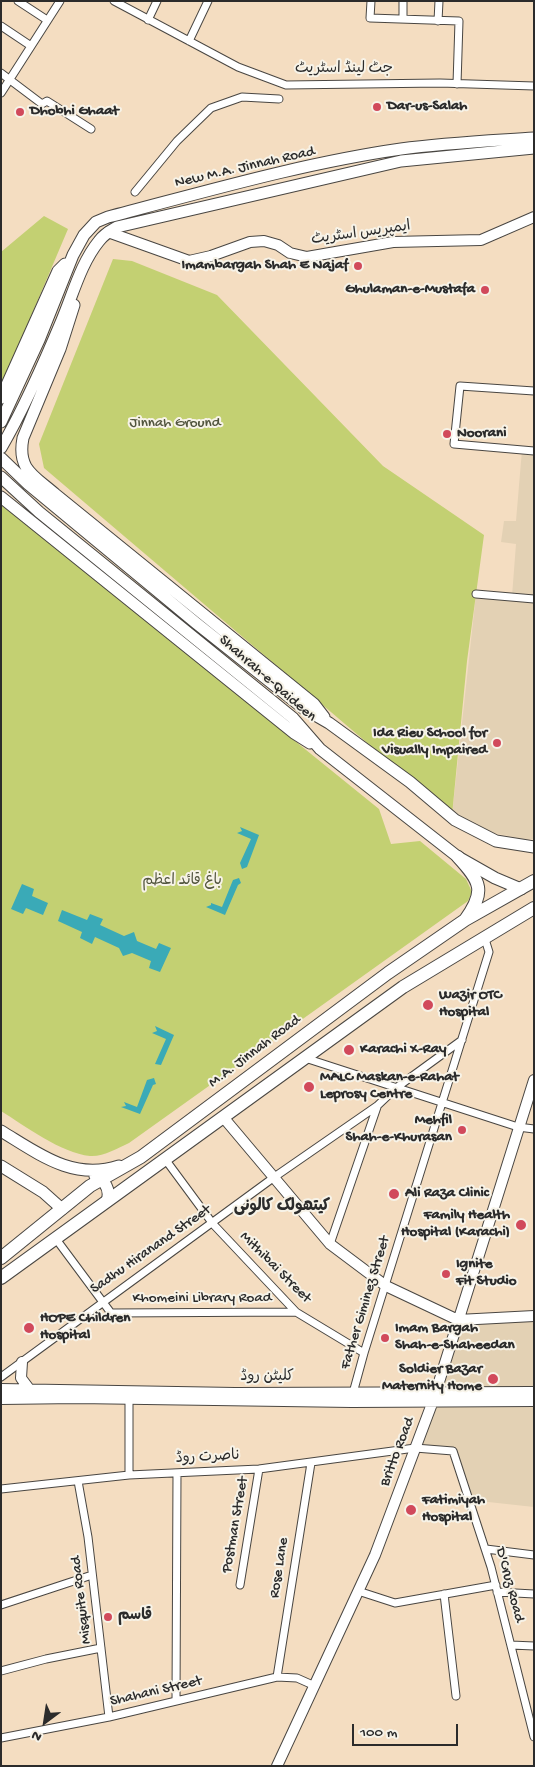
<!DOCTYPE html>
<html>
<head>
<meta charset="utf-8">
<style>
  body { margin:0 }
  #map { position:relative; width:535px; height:1767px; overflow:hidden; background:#f4ddc1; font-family:"Gochi Hand",sans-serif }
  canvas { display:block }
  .frame { position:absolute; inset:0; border:2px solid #2b2b2b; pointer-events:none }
  .north { position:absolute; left:20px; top:1697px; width:50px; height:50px; -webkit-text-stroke:4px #f7f3e8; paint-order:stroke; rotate:211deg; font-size:14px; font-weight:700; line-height:20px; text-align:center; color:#2b2b2b }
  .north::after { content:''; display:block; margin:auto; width:18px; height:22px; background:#2b2b2b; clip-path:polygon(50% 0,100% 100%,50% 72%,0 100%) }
  .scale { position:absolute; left:352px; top:1724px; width:106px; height:22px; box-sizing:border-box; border:2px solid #2b2b2b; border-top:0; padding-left:6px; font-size:15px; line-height:18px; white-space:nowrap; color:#2b2b2b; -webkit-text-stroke:4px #f7f3e8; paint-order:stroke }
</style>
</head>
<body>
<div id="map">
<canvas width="535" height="1767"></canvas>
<div class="frame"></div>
<div class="north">N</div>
<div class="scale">100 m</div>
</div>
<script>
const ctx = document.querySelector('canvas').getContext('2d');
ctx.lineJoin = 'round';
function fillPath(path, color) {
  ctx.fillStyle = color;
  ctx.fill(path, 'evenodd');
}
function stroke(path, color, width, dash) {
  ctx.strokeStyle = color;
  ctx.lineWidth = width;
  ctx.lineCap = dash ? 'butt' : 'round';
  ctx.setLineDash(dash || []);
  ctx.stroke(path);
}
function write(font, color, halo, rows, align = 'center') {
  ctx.font = font + ' "Gochi Hand","Playpen Sans Arabic",sans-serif';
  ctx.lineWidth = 4;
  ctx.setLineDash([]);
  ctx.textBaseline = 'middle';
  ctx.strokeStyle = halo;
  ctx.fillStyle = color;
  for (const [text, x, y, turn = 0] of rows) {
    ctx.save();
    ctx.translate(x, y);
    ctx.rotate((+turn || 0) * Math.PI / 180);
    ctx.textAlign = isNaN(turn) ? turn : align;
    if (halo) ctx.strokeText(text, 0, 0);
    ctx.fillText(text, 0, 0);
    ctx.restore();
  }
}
fillPath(new Path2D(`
  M522 450 534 451V839H523L489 832 452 815 476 594 512 596 516 544 501 542 504 521H516Z
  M534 1316V1507L470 1500 453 1451 415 1448 458 1320Z`), '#e3d1b4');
fillPath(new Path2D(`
  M44 216 68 229 1 387V252Z
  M113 259 132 261 217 295 383 466 484 535 467 661 452 815 44 468 39 444Z
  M1 503 379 809 391 844 420 841 466 879 472 892 468 901 129 1143C118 1148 103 1157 90 1156 61 1153 25 1126 1 1111Z`), '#c3d072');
fillPath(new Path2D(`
  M240 827 259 835 247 867 242 869 240 863 251 839 237 833 242 831Z
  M239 878 241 883 238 885 225 915 206 907 211 905V903L222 907 233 880Z
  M22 884 34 889 32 896 48 903 43 915 26 908 23 914 11 909Z
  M62 910 87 920 90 914 103 919 100 925 124 936 134 932 137 941 156 949 159 943 171 948 160 972 149 968 151 961 132 953 123 956 119 948 95 937 92 944 80 938 82 932 58 921Z
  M155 1026 174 1035 161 1065 155 1064 166 1039 152 1033 157 1031Z
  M154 1078 156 1084 153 1085 140 1114 121 1107 126 1106 124 1102 137 1107 147 1080Z`), '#3aaab7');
const street = new Path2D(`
  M18 1 47 20
  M114 1 238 67 286 85 440 83 534 86
  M371 1 370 18 459 21 457 84
  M403 19V1
  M148 20 157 1
  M438 21 439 1
  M1 26 31 46
  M189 41 208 1
  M1 73 42 104 47 101 91 129
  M1 93 60 1
  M135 192 177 141 211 108 242 97 279 99
  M534 391 460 386 454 444 534 451
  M476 594 534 599
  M305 1058 518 1127 534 1129
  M165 1159 213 1224 296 1312 364 1353
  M56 1239 111 1313 296 1312
  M330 1244 377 1107
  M1 1377 273 1178 377 1106 396 1088 462 1040
  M353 1393 364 1353 489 952 484 936
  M129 1399V1475
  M78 1481 88 1537 109 1717
  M1 1489 129 1475 259 1469 415 1448 453 1451 491 1567 534 1737
  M486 1549 534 1555
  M240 1585 259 1469
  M358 1591 395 1603 496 1585
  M497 1592 534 1594
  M444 1594 456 1696
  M1 1605 92 1575
  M511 1645 534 1646
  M1 1671 46 1659 101 1648
  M277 1677 311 1463
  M176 1701 177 1473
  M1 1738 109 1717 277 1677 297 1678 315 1686`);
const secondary = new Path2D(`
  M108 232 189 261 211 256 250 242 264 241 278 245 290 253 307 257 393 242 481 240 534 217
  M223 1117 330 1244 386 1286 458 1320 534 1316
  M22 1362 21 1378 30 1390
  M1 1389 235 1393 534 1392
  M1 1399 77 1398 352 1402 534 1401
  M277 1766 375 1555 433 1401 534 1080`);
const primary = new Path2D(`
  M74 305 60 349 23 438C17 469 33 475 55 494L314 704 324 717
  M1 398 58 271 65 264
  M1 422 39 340 73 255 84 235 96 222 108 217C204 192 303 163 401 149 445 143 490 141 534 138
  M1 448C25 407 44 363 62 320 73 294 81 263 99 241 104 234 110 231 117 227L401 161 534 148
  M1 458 28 484 196 623 303 708 329 723 410 782 455 820 496 841 534 847
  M1 477 39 512 293 718 320 749 458 857 495 878 521 889
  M1 497 294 733 310 743
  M1 1131C39 1154 73 1181 119 1166
  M1 1166 43 1192 62 1209
  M95 1176C105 1181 111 1189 107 1201`);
const highway = new Path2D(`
  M458 857C481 882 486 891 465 920
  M1 1258 90 1186 141 1157 388 973 465 920 534 881
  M1 1278 403 987 534 908`);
stroke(street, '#494642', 9);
stroke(secondary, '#494642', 12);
stroke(primary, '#494642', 13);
stroke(highway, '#494642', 14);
stroke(street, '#fff', 7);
stroke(secondary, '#fff', 10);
stroke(primary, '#fff', 11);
stroke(highway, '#fff', 12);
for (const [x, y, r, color] of [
  [377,107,5,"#d1495b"],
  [20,112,5,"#d1495b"],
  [358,266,5,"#d1495b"],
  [485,290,5,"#d1495b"],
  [447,434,5,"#d1495b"],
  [497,743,5,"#d1495b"],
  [428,1005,6,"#d1495b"],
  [349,1050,6,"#d1495b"],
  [309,1087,6,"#d1495b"],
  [462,1130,5,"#d1495b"],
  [394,1194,6,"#d1495b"],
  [521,1225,6,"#d1495b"],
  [446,1274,5,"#d1495b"],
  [29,1328,6,"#d1495b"],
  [385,1338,5,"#d1495b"],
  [493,1379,6,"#d1495b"],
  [411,1510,6,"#d1495b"],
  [108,1617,5,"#d1495b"]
]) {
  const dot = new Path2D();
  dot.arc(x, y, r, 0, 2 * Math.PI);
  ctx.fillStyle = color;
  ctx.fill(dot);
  stroke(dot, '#f7f3e8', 2);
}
write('15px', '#2b2b2b', '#f7f3e8', [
  ["جٹ لینڈ اسٹریٹ",344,70],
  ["New M.A. Jinnah Road",245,168,-13],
  ["ایمپریس اسٹریٹ",361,234,-8],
  ["Shahrah-e-Qaideen",267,679,41],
  ["M.A. Jinnah Road",255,1052,-37],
  ["Sadhu Hiranand Street",151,1250,-35],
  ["Mithibai Street",275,1268,45],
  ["Khomeini Library Road",202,1299],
  ["Father Giminez Street",366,1303,-73],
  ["کلیٹن روڈ",267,1378],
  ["Britto Road",398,1452,-69],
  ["ناصرت روڈ",208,1458,-3],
  ["Postman Street",236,1525,-80],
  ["Rose Lane",280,1568,-81],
  ["D'Cruz Road",509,1585,75],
  ["Misquite Road",82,1600,-97],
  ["Shahani Street",156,1692,-13]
]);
write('bold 15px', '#2b2b2b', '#f7f3e8', [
  ["Dar-us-Salah",387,107],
  ["Dhobhi Ghaat",30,112],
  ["Imambargah Shah E Najaf",348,266,"right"],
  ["Ghulaman-e-Mustafa",475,290,"right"],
  ["Noorani",457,434],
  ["Ida Rieu School for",487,734,"right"],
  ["Visually Impaired",487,751,"right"],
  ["Wazir OTC",439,996],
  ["Hospital",439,1013],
  ["Karachi X-Ray",360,1050],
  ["MALC Maskan-e-Rahat",320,1078],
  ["Leprosy Centre",320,1095],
  ["Mehfil",452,1121,"right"],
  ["Shah-e-Khurasan",452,1138,"right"],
  ["Ali Raza Clinic",405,1194],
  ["Family Health",510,1216,"right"],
  ["Hospital (Karachi)",510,1233,"right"],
  ["Ignite",456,1265],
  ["Fit Studio",456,1282],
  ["HOPE Children",40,1319],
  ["Hospital",40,1336],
  ["Imam Bargah",395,1329],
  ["Shah-e-Shaheedan",395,1346],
  ["Soldier Bazar",482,1370,"right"],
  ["Maternity Home",482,1387,"right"],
  ["Fatimiyah",422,1501],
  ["Hospital",422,1518],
  ["قاسم",118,1617]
], 'left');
write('15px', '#51543d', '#f7f3e8', [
  ["Jinnah Ground",175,424],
  ["باغ قائد اعظم",182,882]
]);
write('bold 16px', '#2b2b2b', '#f7f3e8', [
  ["کیتھولک کالونی",282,1208]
]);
</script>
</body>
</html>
